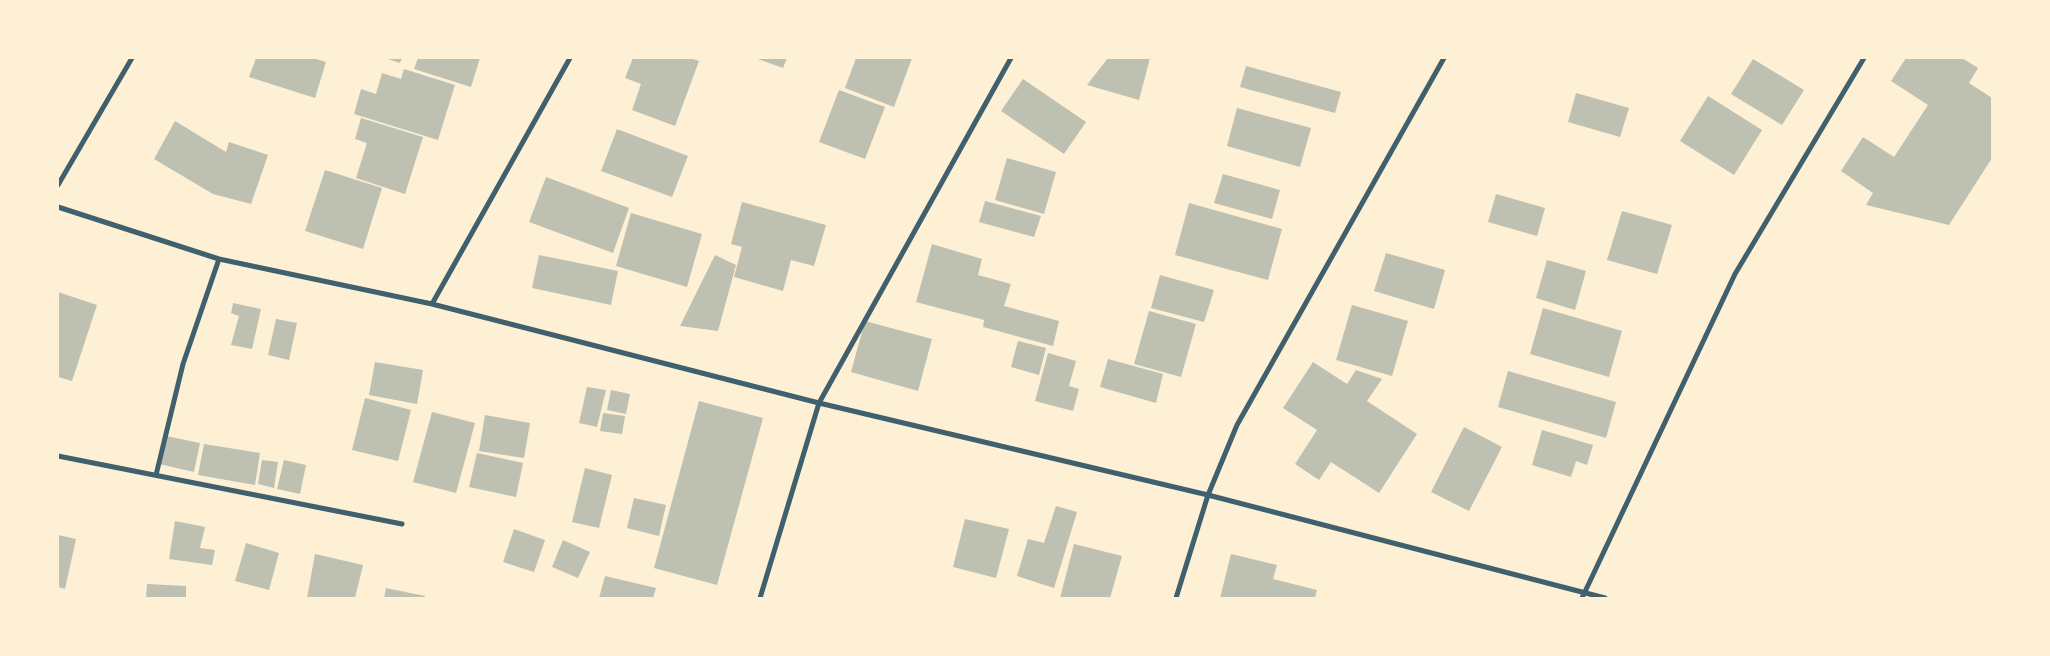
<!DOCTYPE html>
<html>
<head>
<meta charset="utf-8">
<style>
  body { margin:0 }
  #map { position:relative; width:2050px; height:656px; overflow:hidden; background:#fdf0d5; font-family:"Roboto Condensed",sans-serif }
  canvas { display:block }
  .frame { position:absolute; inset:0; border:59px solid #fdf0d5; pointer-events:none }
</style>
</head>
<body>
<div id="map">
<canvas width="2050" height="656"></canvas>
<div class="frame"></div>
</div>
<script>
const ctx = document.querySelector('canvas').getContext('2d');
ctx.lineJoin = 'round';
function fillPath(path, color) {
  ctx.fillStyle = color;
  ctx.fill(path, 'evenodd');
}
function stroke(path, color, width, dash) {
  ctx.strokeStyle = color;
  ctx.lineWidth = width;
  ctx.lineCap = dash ? 'butt' : 'round';
  ctx.setLineDash(dash || []);
  ctx.stroke(path);
}
fillPath(new Path2D(`
  M256 58H313L326 62 315 98 249 77Z
  M385 58H402L400 63Z
  M418 58H480L471 87 414 69Z
  M633 58H690L699 61 675 126 632 110 641 84 625 78Z
  M755 58H787L783 68Z
  M856 58H912L894 107 845 88Z
  M1108 58H1150L1139 100 1087 85Z
  M1906 58H1962L1978 68 1969 83 1992 98V158L1949 225 1866 205 1873 193 1841 171 1863 137 1894 157 1928 105 1891 81Z
  M1753 59 1804 90 1782 125 1731 94Z
  M1246 66 1341 92 1335 113 1240 87Z
  M404 69 455 85 438 140 354 114 361 89 376 94 382 73 401 79Z
  M1023 79 1086 122 1064 154 1001 111Z
  M839 90 885 107 865 159 819 142Z
  M1576 93 1629 108 1620 137 1568 122Z
  M1708 96 1762 130 1734 175 1680 141Z
  M1237 108 1311 128 1300 167 1227 146Z
  M361 118 423 137 405 194 356 178 367 143 355 139Z
  M175 121 226 152 229 142 268 155 251 204 213 194 154 159Z
  M617 129 688 156 672 197 601 171Z
  M1007 158 1056 172 1044 214 995 200Z
  M325 170 382 188 363 249 305 231Z
  M1223 174 1280 190 1272 219 1214 203Z
  M546 177 629 208 613 253 529 222Z
  M1496 194 1545 208 1537 236 1488 222Z
  M985 201 1041 216 1034 237 979 222Z
  M742 202 826 225 814 266 791 260 783 291 734 277 742 247 731 244Z
  M1189 203 1282 229 1268 280 1175 255Z
  M1622 211 1672 225 1657 274 1607 260Z
  M631 213 702 234 687 287 616 266Z
  M932 244 982 259 978 275 1011 284 1004 306 1059 321 1053 346 983 327 984 320 916 302Z
  M1386 253 1445 270 1434 309 1374 291Z
  M539 255 618 271 611 305 532 288Z
  M715 255 736 265 718 331 680 326Z
  M1547 260 1586 271 1575 310 1536 298Z
  M1160 275 1214 290 1204 322 1151 308Z
  M58 292 97 305 72 381 58 377Z
  M233 303 261 309 252 349 231 345 239 316 231 313Z
  M1352 305 1408 321 1392 376 1336 360Z
  M1543 308 1622 331 1609 377 1530 354Z
  M1149 311 1196 324 1181 377 1134 364Z
  M276 319 297 323 289 360 268 355Z
  M865 321 932 339 918 391 851 372Z
  M1018 341 1046 348 1039 375 1011 367Z
  M1048 353 1076 361 1069 386 1079 389 1073 411 1035 401Z
  M1108 359 1163 374 1156 403 1100 387Z
  M375 362 423 370 417 404 369 395Z
  M1313 362 1347 384 1356 370 1382 379 1367 401 1417 434 1379 493 1331 462 1319 480 1295 464 1317 430 1283 408Z
  M1508 371 1616 402 1606 438 1498 407Z
  M587 387 606 390 597 427 579 423Z
  M611 390 630 394 626 414 607 410Z
  M365 398 411 410 398 461 352 450Z
  M699 401 763 418 717 585 654 568Z
  M432 412 475 423 456 493 413 482Z
  M603 413 625 416 622 434 600 431Z
  M485 415 530 423 524 458 479 451Z
  M1464 427 1502 447 1469 511 1431 492Z
  M1542 430 1593 445 1587 465 1576 461 1571 477 1532 465Z
  M166 436 200 443 194 472 159 464Z
  M204 444 260 453 255 485 198 475Z
  M477 453 523 463 516 497 469 487Z
  M262 460 278 462 274 488 258 484Z
  M284 460 306 465 300 494 277 489Z
  M585 468 612 475 599 528 572 522Z
  M634 498 666 505 659 536 627 528Z
  M1056 506 1077 512 1054 588 1017 576 1028 539 1044 543Z
  M965 519 1009 529 996 578 953 567Z
  M175 521 205 527 200 548 215 550 212 565 169 559Z
  M514 529 545 540 534 572 503 562Z
  M58 535 76 539 65 589 58 587Z
  M563 540 590 552 578 578 552 567Z
  M246 543 279 553 269 590 235 581Z
  M1074 544 1122 556 1110 598H1060Z
  M315 554 363 565 355 598H307Z
  M1231 554 1277 565 1273 579 1317 590 1315 598H1220Z
  M605 576 656 588 653 598H599Z
  M147 584 186 586V598H146Z
  M386 588 425 596V598H384Z`), '#bec0b2');
stroke(new Path2D(`
  M58 185 132 58
  M58 207 219 259 432 304 819 403 1208 495 1605 598
  M432 304 570 58
  M58 456 402 524
  M156 475 183 364 219 259
  M760 598 819 403 1011 58
  M1176 598 1208 495 1237 425 1444 58
  M1582 598 1735 274 1864 58`), '#3f606c', 5);
</script>
</body>
</html>
